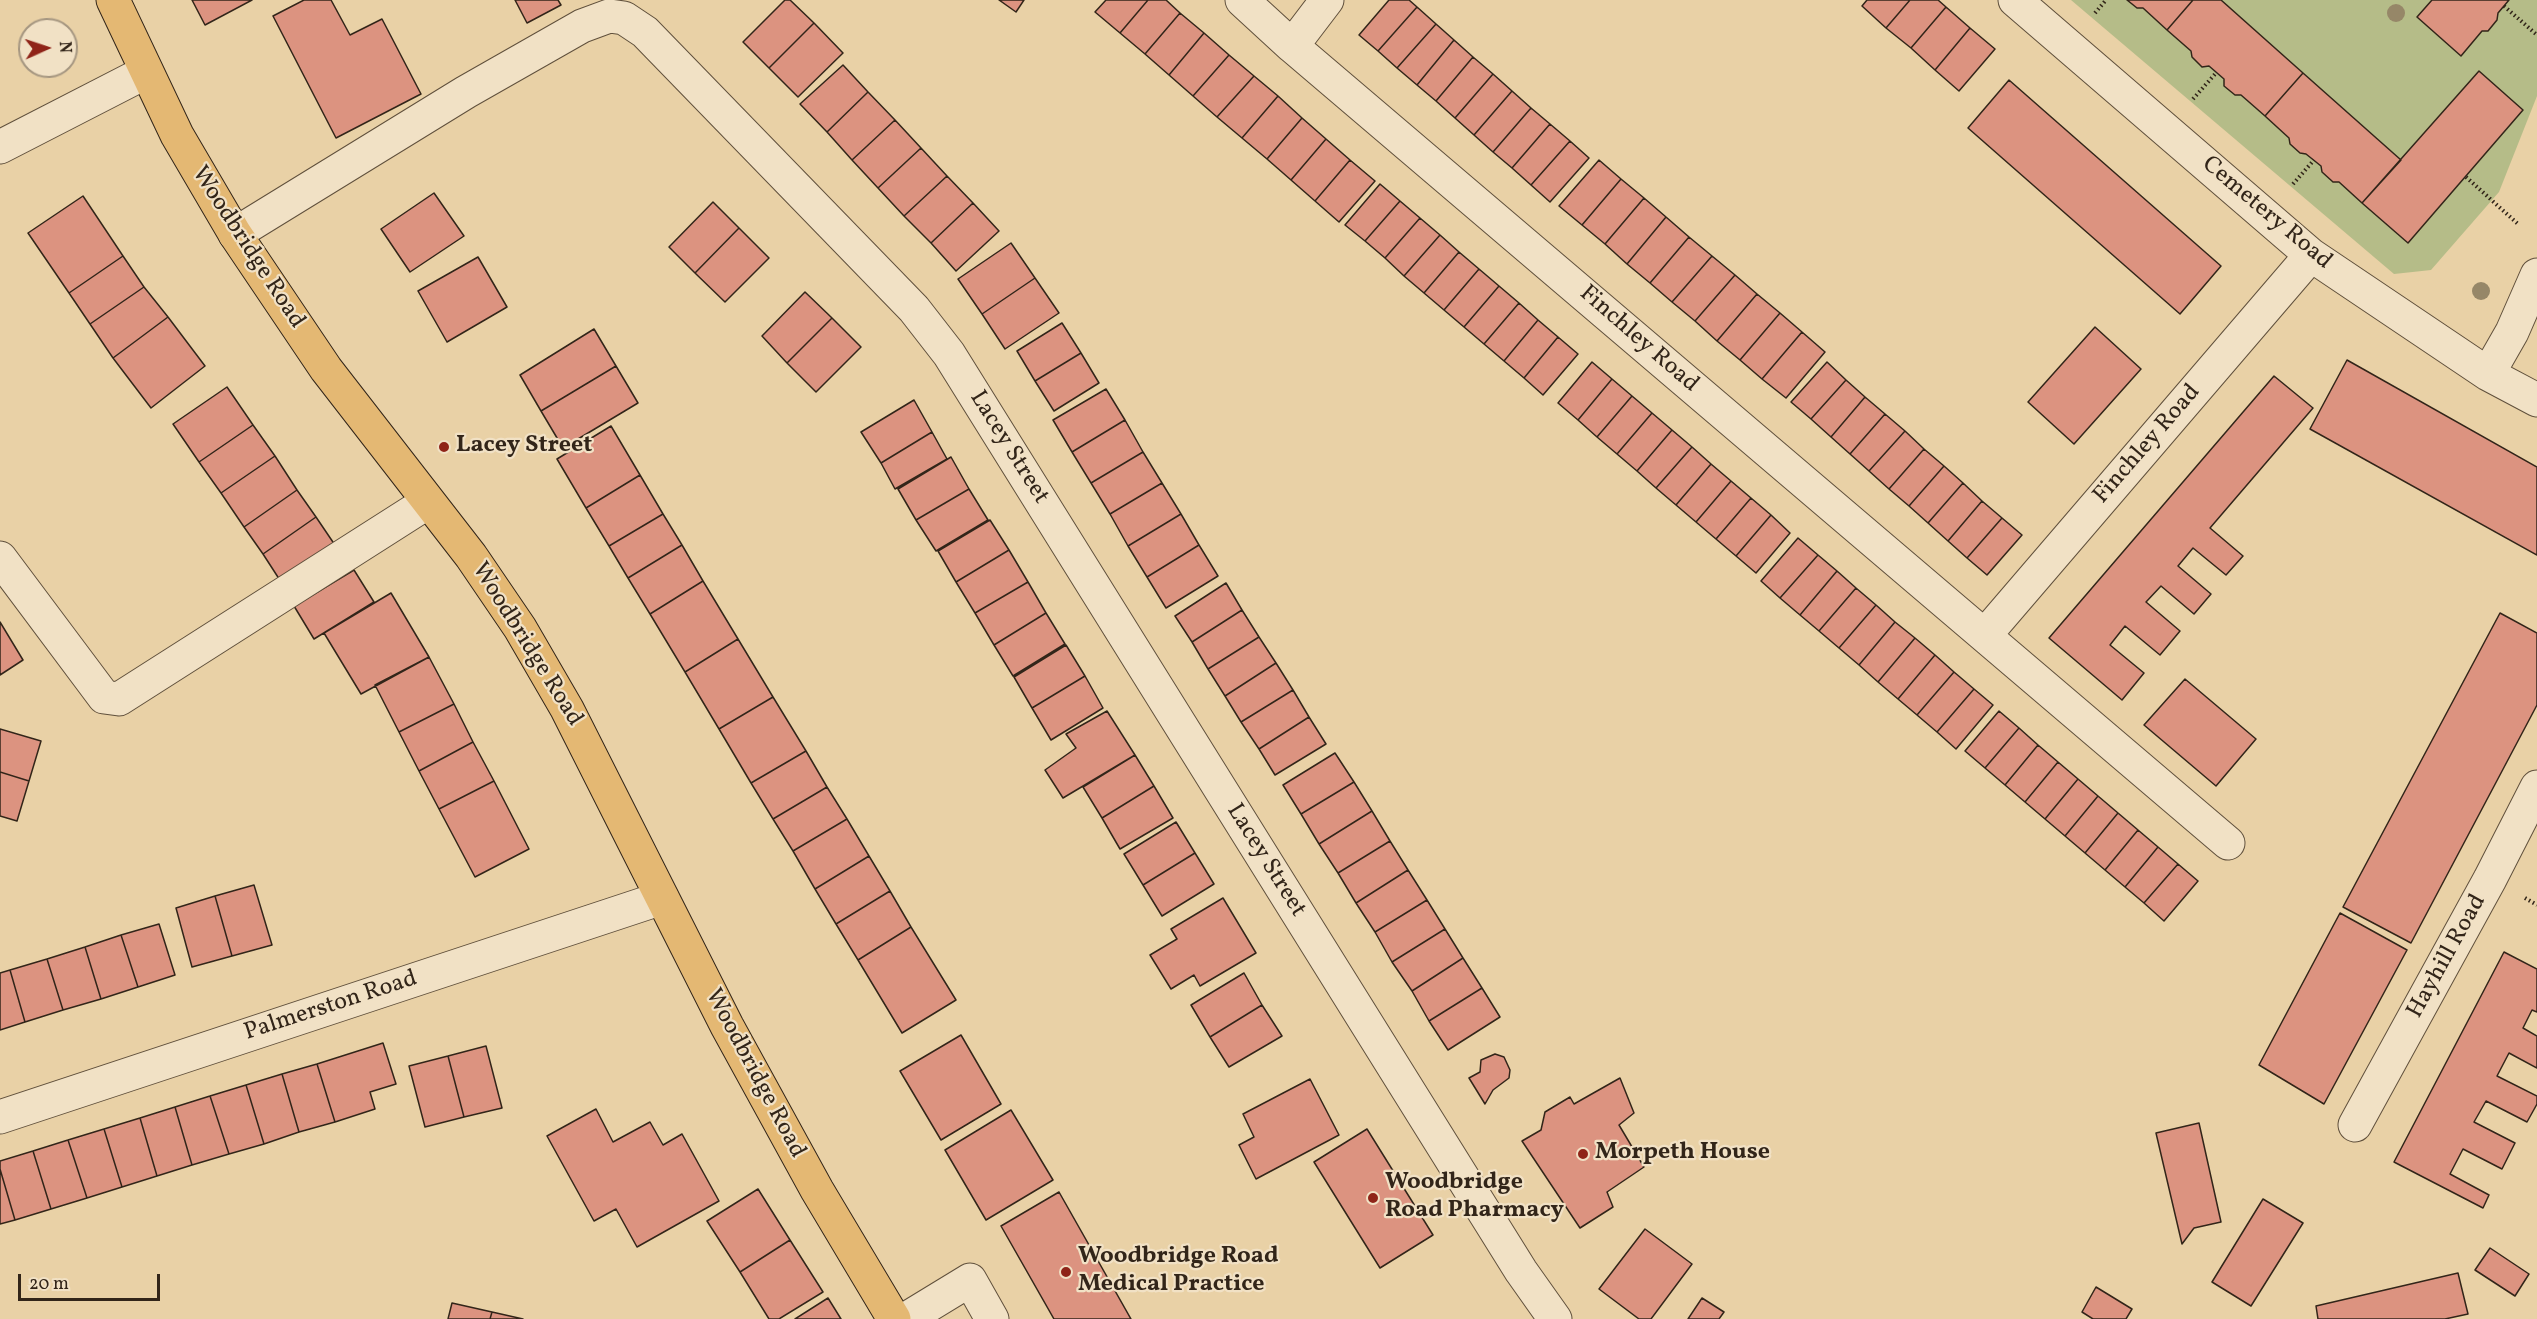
<!DOCTYPE html>
<html>
<head>
<meta charset="utf-8">
<style>
  body { margin:0 }
  #map { position:relative; width:2537px; height:1319px; overflow:hidden; background:#e9d1a6; font-family:Vollkorn,serif }
  canvas { display:block }
  .north { position:absolute; left:18px; top:18px; width:60px; height:60px; box-sizing:border-box; background:#f1e1c5; border:2px solid #a59680; border-radius:50%; rotate:87deg; font-size:16px; font-weight:700; line-height:24px; text-align:center; color:#322519 }
  .north::after { content:''; display:block; margin:auto; width:21px; height:27px; background:#8f2418; clip-path:polygon(50% 0,100% 100%,50% 72%,0 100%) }
  .scale { position:absolute; left:18px; top:1274px; width:142px; height:27px; box-sizing:border-box; border:3px solid #322519; border-top:0; padding-left:8px; font-size:18px; line-height:21px; white-space:nowrap; color:#322519; -webkit-text-stroke:4px #f1e1c5; paint-order:stroke }
</style>
</head>
<body>
<div id="map">
<canvas width="2537" height="1319"></canvas>
<div class="north">N</div>
<div class="scale">20 m</div>
</div>
<script>
const ctx = document.querySelector('canvas').getContext('2d');
ctx.lineJoin = 'round';
function fillPath(path, color) {
  ctx.fillStyle = color;
  ctx.fill(path, 'evenodd');
}
function stroke(path, color, width, dash) {
  ctx.strokeStyle = color;
  ctx.lineWidth = width;
  ctx.lineCap = dash ? 'butt' : 'round';
  ctx.setLineDash(dash || []);
  ctx.stroke(path);
}
function write(font, color, halo, rows, align = 'center') {
  ctx.font = font + ' Vollkorn,serif';
  ctx.lineWidth = 4.5;
  ctx.setLineDash([]);
  ctx.textBaseline = 'middle';
  ctx.strokeStyle = halo;
  ctx.fillStyle = color;
  for (const [text, x, y, turn = 0] of rows) {
    ctx.save();
    ctx.translate(x, y);
    ctx.rotate((+turn || 0) * Math.PI / 180);
    ctx.textAlign = isNaN(turn) ? turn : align;
    if (halo) ctx.strokeText(text, 0, 0);
    ctx.fillText(text, 0, 0);
    ctx.restore();
  }
}
fillPath(new Path2D(`
  M2071 0H2537V96L2499 192 2431 270 2394 274Z`), '#b5bc88');
const building = new Path2D(`
  M192 0H252L205 25Z
  M304 0H331L350 35 382 19 421 94 336 138 273 16Z
  M515 0H558L561 5 527 23Z
  M785 0H790L814 23 769 68 743 42Z
  M999 0H1024L1016 12Z
  M1106 0H1148L1120 33 1095 12Z
  M1148 0H1166L1180 13 1145 54 1120 33Z
  M1389 0H1409L1417 7 1378 51 1359 35Z
  M1867 0H1910L1886 28 1862 6Z
  M1910 0H1938L1946 7 1911 48 1886 28Z
  M2127 0H2193L2167 30 2143 8H2137Z
  M2193 0H2221L2303 73 2265 116 2241 95H2235L2224 86V79L2209 66 2202 67 2192 57 2191 51 2167 30Z
  M2432 0H2509L2498 13 2497 20 2488 31H2482L2461 56 2417 17Z
  M1417 7 1436 24 1397 68 1378 51Z
  M1946 7 1970 28 1935 70 1911 48Z
  M1180 13 1204 33 1169 75 1145 54Z
  M814 23 843 53 798 97 769 68Z
  M1436 24 1454 40 1417 85 1397 68Z
  M1970 28 1995 49 1959 91 1935 70Z
  M1204 33 1229 55 1193 96 1169 75Z
  M1454 40 1473 57 1436 101 1417 85Z
  M1229 55 1254 76 1217 117 1193 96Z
  M1473 57 1493 74 1455 118 1436 101Z
  M843 65 868 92 827 132 800 104Z
  M2479 71 2523 110 2408 243 2362 203Z
  M2303 73 2401 160 2362 203 2339 182H2333L2322 172 2321 166 2306 154 2300 153 2290 144 2289 138 2265 116Z
  M1493 74 1512 91 1474 135 1455 118Z
  M1254 76 1278 96 1242 138 1217 117Z
  M2009 80 2221 266 2180 314 1968 128Z
  M1512 91 1531 108 1493 152 1474 135Z
  M868 92 895 120 852 160 827 132Z
  M1278 96 1302 118 1267 159 1242 138Z
  M1531 108 1550 124 1512 168 1493 152Z
  M1302 118 1326 139 1291 180 1267 159Z
  M895 120 921 148 878 188 852 160Z
  M1550 124 1570 141 1531 185 1512 168Z
  M1326 139 1350 160 1315 201 1291 180Z
  M1570 141 1589 158 1550 202 1531 185Z
  M921 148 947 176 904 216 878 188Z
  M1350 160 1375 181 1339 222 1315 201Z
  M1599 160 1621 179 1582 225 1559 206Z
  M947 176 973 203 931 243 904 216Z
  M1621 179 1644 198 1605 244 1582 225Z
  M1380 184 1400 201 1365 241 1345 225Z
  M434 193 464 236 410 272 381 229Z
  M83 196 123 256 69 293 28 233Z
  M1644 198 1666 217 1627 264 1605 244Z
  M1400 201 1420 218 1385 258 1365 241Z
  M713 202 739 228 695 273 669 247Z
  M973 203 999 231 956 271 931 243Z
  M1666 217 1689 237 1650 283 1627 264Z
  M1420 218 1440 235 1404 276 1385 258Z
  M739 228 769 258 725 302 695 273Z
  M1440 235 1459 252 1424 293 1404 276Z
  M1689 237 1712 256 1672 302 1650 283Z
  M1011 243 1035 278 982 314 958 279Z
  M1459 252 1479 269 1444 310 1424 293Z
  M123 256 144 287 90 324 69 293Z
  M1712 256 1735 275 1695 321 1672 302Z
  M478 257 507 307 447 342 418 291Z
  M1479 269 1499 286 1464 327 1444 310Z
  M1735 275 1757 294 1717 341 1695 321Z
  M1035 278 1059 313 1005 349 982 314Z
  M1499 286 1519 303 1484 344 1464 327Z
  M144 287 168 317 113 358 90 324Z
  M805 292 832 318 787 363 762 336Z
  M1757 294 1780 313 1740 360 1717 341Z
  M1519 303 1538 320 1504 361 1484 344Z
  M1780 313 1802 332 1762 379 1740 360Z
  M168 317 205 366 151 408 113 358Z
  M832 318 861 347 816 392 787 363Z
  M1538 320 1558 337 1524 378 1504 361Z
  M1062 323 1081 353 1035 381 1017 351Z
  M2095 327 2141 369 2074 444 2028 402Z
  M594 329 616 366 541 411 520 375Z
  M1802 332 1825 352 1786 398 1762 379Z
  M1558 337 1578 354 1543 395 1524 378Z
  M1081 353 1099 383 1054 411 1035 381Z
  M2347 360 2537 467V555L2310 429Z
  M1592 362 1612 379 1578 420 1558 403Z
  M1827 362 1846 380 1811 419 1791 402Z
  M616 366 638 403 563 448 541 411Z
  M2274 376 2313 408 2210 528 2243 556 2226 575 2193 548 2178 566 2211 594 2194 614 2161 586 2146 602 2180 631 2160 655 2125 626 2110 645 2144 673 2122 700 2049 638Z
  M1612 379 1632 396 1597 437 1578 420Z
  M1846 380 1865 397 1831 437 1811 419Z
  M227 387 253 425 199 462 173 424Z
  M1106 389 1125 420 1072 452 1053 420Z
  M1632 396 1652 413 1617 454 1597 437Z
  M1865 397 1885 414 1850 454 1831 437Z
  M914 400 932 432 881 463 861 432Z
  M1652 413 1672 430 1637 471 1617 454Z
  M1885 414 1905 431 1869 471 1850 454Z
  M1125 420 1143 452 1091 483 1072 452Z
  M253 425 275 456 221 493 199 462Z
  M611 426 640 475 586 508 557 459Z
  M1672 430 1692 447 1656 488 1637 471Z
  M1905 431 1924 449 1889 489 1869 471Z
  M932 432 947 459 895 489 881 463Z
  M1692 447 1711 464 1676 505 1656 488Z
  M1924 449 1944 466 1909 506 1889 489Z
  M1143 452 1162 483 1110 514 1091 483Z
  M275 456 297 490 244 527 221 493Z
  M951 457 969 489 916 520 898 489Z
  M1711 464 1731 481 1696 522 1676 505Z
  M1944 466 1963 483 1928 523 1909 506Z
  M640 475 663 514 609 546 586 508Z
  M1731 481 1751 498 1716 539 1696 522Z
  M1162 483 1181 514 1128 546 1110 514Z
  M1963 483 1982 501 1948 541 1928 523Z
  M969 489 988 520 936 551 916 520Z
  M297 490 316 517 263 554 244 527Z
  M1751 498 1771 515 1736 556 1716 539Z
  M1982 501 2002 518 1967 558 1948 541Z
  M663 514 682 545 628 578 609 546Z
  M1181 514 1199 545 1147 577 1128 546Z
  M1771 515 1790 533 1756 573 1736 556Z
  M316 517 339 551 285 588 263 554Z
  M2002 518 2022 535 1987 575 1967 558Z
  M990 520 1009 550 956 582 938 551Z
  M1798 538 1818 555 1780 598 1761 581Z
  M682 545 703 581 650 614 628 578Z
  M1199 545 1218 576 1166 608 1147 577Z
  M1009 550 1028 582 975 613 956 582Z
  M1818 555 1837 571 1800 615 1780 598Z
  M354 570 374 602 314 639 294 606Z
  M1837 571 1856 588 1819 631 1800 615Z
  M703 581 738 639 685 672 650 614Z
  M1028 582 1046 613 994 645 975 613Z
  M1226 583 1242 610 1192 642 1175 616Z
  M1856 588 1876 605 1839 648 1819 631Z
  M391 593 429 657 361 694 324 633Z
  M1876 605 1895 622 1859 665 1839 648Z
  M1242 610 1259 637 1208 669 1192 642Z
  M1046 613 1065 644 1013 676 994 645Z
  M2500 613 2537 633V705L2411 943 2343 907Z
  M0 622 23 660 0 675Z
  M1895 622 1915 638 1878 682 1859 665Z
  M1259 637 1276 663 1225 696 1208 669Z
  M1915 638 1935 655 1898 699 1878 682Z
  M738 639 773 697 719 729 685 672Z
  M1066 645 1085 676 1032 708 1014 677Z
  M1935 655 1954 672 1917 715 1898 699Z
  M429 657 454 704 399 732 375 685Z
  M1276 663 1293 690 1241 722 1225 696Z
  M1954 672 1974 689 1937 732 1917 715Z
  M1085 676 1103 708 1051 740 1032 708Z
  M2185 679 2256 739 2216 786 2144 725Z
  M1974 689 1993 705 1956 749 1937 732Z
  M1293 690 1309 717 1259 749 1241 722Z
  M773 697 806 751 751 783 719 729Z
  M454 704 473 742 419 771 399 732Z
  M1107 711 1135 755 1063 798 1045 770 1076 748 1066 734Z
  M1999 711 2019 728 1985 768 1965 751Z
  M1309 717 1326 744 1275 775 1259 749Z
  M2019 728 2038 745 2005 785 1985 768Z
  M0 729 41 741 29 781 0 772Z
  M473 742 494 781 439 809 419 771Z
  M2038 745 2058 762 2025 802 2005 785Z
  M806 751 827 787 773 819 751 783Z
  M1335 753 1354 782 1301 814 1283 785Z
  M1135 755 1154 786 1102 818 1083 787Z
  M2058 762 2078 779 2045 819 2025 802Z
  M0 772 29 781 17 821 0 816Z
  M2078 779 2098 796 2065 836 2045 819Z
  M494 781 529 849 475 877 439 809Z
  M1354 782 1372 811 1319 844 1301 814Z
  M1154 786 1173 818 1120 849 1102 818Z
  M827 787 847 819 793 851 773 819Z
  M2098 796 2118 813 2085 853 2065 836Z
  M1372 811 1390 841 1338 873 1319 844Z
  M2118 813 2138 830 2105 870 2085 853Z
  M847 819 869 856 815 889 793 851Z
  M1176 822 1195 853 1143 885 1124 854Z
  M2138 830 2158 847 2125 887 2105 870Z
  M1390 841 1408 870 1356 903 1338 873Z
  M2158 847 2178 864 2144 903 2125 887Z
  M1195 853 1214 884 1162 916 1143 885Z
  M869 856 890 891 836 924 815 889Z
  M2178 864 2198 881 2164 921 2144 903Z
  M1408 870 1427 900 1375 932 1356 903Z
  M254 885 272 945 232 956 215 896Z
  M890 891 911 927 858 960 836 924Z
  M215 896 232 956 192 967 176 908Z
  M1223 898 1256 953 1200 986 1194 975 1171 989 1150 955 1177 939 1171 929Z
  M1427 900 1445 929 1392 962 1375 932Z
  M2340 913 2407 950 2324 1104 2259 1065Z
  M159 924 175 975 138 987 121 935Z
  M911 927 956 1000 902 1033 858 960Z
  M1445 929 1463 958 1412 991 1392 962Z
  M121 935 138 987 101 999 85 947Z
  M85 947 101 999 63 1010 47 959Z
  M2504 952 2537 969V1012L2532 1010 2523 1028 2537 1036V1068L2509 1053 2497 1076 2537 1096V1104L2527 1122 2486 1101 2474 1122 2515 1143 2502 1169 2463 1149 2450 1174 2489 1195 2483 1208 2394 1162Z
  M1463 958 1482 988 1429 1021 1412 991Z
  M47 959 63 1010 25 1022 10 970Z
  M10 970 25 1022 0 1030V973Z
  M1244 973 1262 1005 1210 1037 1191 1005Z
  M1482 988 1500 1017 1448 1050 1429 1021Z
  M1262 1005 1282 1036 1229 1067 1210 1037Z
  M961 1035 1001 1104 941 1140 900 1071Z
  M383 1043 396 1084 370 1092 375 1109 335 1122 317 1064Z
  M486 1046 502 1108 464 1117 448 1056Z
  M1495 1054 1504 1057 1510 1070 1509 1078 1493 1090 1485 1104 1469 1078 1480 1072 1481 1060Z
  M448 1056 464 1117 425 1127 409 1066Z
  M317 1064 335 1122 299 1132 282 1074Z
  M282 1074 299 1132 264 1144 246 1085Z
  M1620 1078 1634 1113 1619 1125 1644 1167 1607 1192 1613 1207 1580 1228 1522 1141 1541 1130 1545 1112 1570 1097 1574 1104Z
  M1310 1079 1339 1135 1256 1179 1239 1145 1254 1137 1243 1114Z
  M246 1085 264 1144 229 1154 210 1096Z
  M210 1096 229 1154 192 1165 175 1107Z
  M175 1107 192 1165 157 1176 140 1118Z
  M596 1109 613 1142 650 1122 663 1145 682 1134 719 1201 637 1247 616 1209 594 1221 547 1136Z
  M1011 1110 1053 1180 986 1220 945 1150Z
  M140 1118 157 1176 122 1187 104 1129Z
  M2199 1123 2221 1222 2194 1228 2182 1244 2156 1133Z
  M104 1129 122 1187 87 1198 68 1140Z
  M1367 1129 1433 1235 1380 1268 1314 1162Z
  M68 1140 87 1198 51 1209 33 1151Z
  M33 1151 51 1209 15 1220 0 1169V1161Z
  M0 1169 15 1220 0 1224Z
  M758 1189 790 1240 740 1272 707 1221Z
  M1059 1192 1131 1319H1054L1001 1226Z
  M2263 1199 2303 1223 2251 1306 2212 1282Z
  M1645 1229 1692 1264 1651 1319H1639L1599 1289Z
  M790 1240 823 1292 779 1319H769L740 1272Z
  M2490 1248 2529 1274 2515 1296 2475 1270Z
  M2458 1273 2468 1314 2445 1319H2318L2316 1306Z
  M2096 1287 2132 1309 2126 1319H2093L2082 1312Z
  M828 1298 841 1319H795Z
  M1702 1298 1724 1312 1719 1319H1688Z
  M452 1303 492 1312 490 1319H448Z
  M492 1312 523 1319H490Z`);
fillPath(building, '#dc9380');
stroke(building, '#322519', 1.5);
const minor = new Path2D(`
  M1242 0 1292 46 2228 843
  M2015 0 2311 255 2488 374 2537 400
  M1292 46 1327 0
  M0 147 146 72
  M235 234 466 92 582 26 609 16 624 18 645 32 914 309 949 354 1521 1271 1555 1319
  M2488 374 2512 332 2537 275
  M0 558 104 697 119 699 428 502
  M1985 635 2311 255
  M0 1117 662 898
  M2355 1125 2490 879 2537 787
  M906 1319 970 1280 992 1319`);
const major = new Path2D(`
  M113 0 177 135 235 234 326 369 471 556 520 628 567 709 727 1026 817 1190 894 1319`);
stroke(minor, '#60503c', 35);
stroke(major, '#322519', 35);
stroke(new Path2D(`
  M2504 6 2537 35
  M2095 13 2106 0
  M2193 99 2216 73
  M2466 177 2518 224
  M2293 184 2314 160
  M2525 898 2537 905`), '#322519', 4, [1.5, 3]);
stroke(minor, '#f1e1c5', 33);
stroke(major, '#e4b873', 33);
ctx.fillStyle = '#968768';
for (const [x, y] of [
  [2396,13],
  [2481,291]
]) {
  ctx.beginPath();
  ctx.arc(x, y, 9, 0, 2 * Math.PI);
  ctx.fill();
}
for (const [x, y, r, color] of [
  [444,447,6,"#8f2418"],
  [1583,1154,6,"#8f2418"],
  [1373,1198,6,"#8f2418"],
  [1066,1272,6,"#8f2418"]
]) {
  const dot = new Path2D();
  dot.arc(x, y, r, 0, 2 * Math.PI);
  ctx.fillStyle = color;
  ctx.fill(dot);
  stroke(dot, '#f1e1c5', 2);
}
write('24px', '#322519', '#f1e1c5', [
  ["Cemetery Road",2266,214,40],
  ["Woodbridge Road",247,248,57],
  ["Finchley Road",1638,340,41],
  ["Finchley Road",2148,445,-49],
  ["Lacey Street",1008,448,58],
  ["Woodbridge Road",526,645,58],
  ["Lacey Street",1265,861,58],
  ["Hayhill Road",2448,957,-61],
  ["Palmerston Road",331,1007,-18],
  ["Woodbridge Road",754,1074,62]
]);
write('bold 24px', '#322519', '#f1e1c5', [
  ["Lacey Street",456,447],
  ["Morpeth House",1595,1154],
  ["Woodbridge",1385,1184],
  ["Road Pharmacy",1385,1212],
  ["Woodbridge Road",1078,1258],
  ["Medical Practice",1078,1286]
], 'left');
</script>
</body>
</html>
